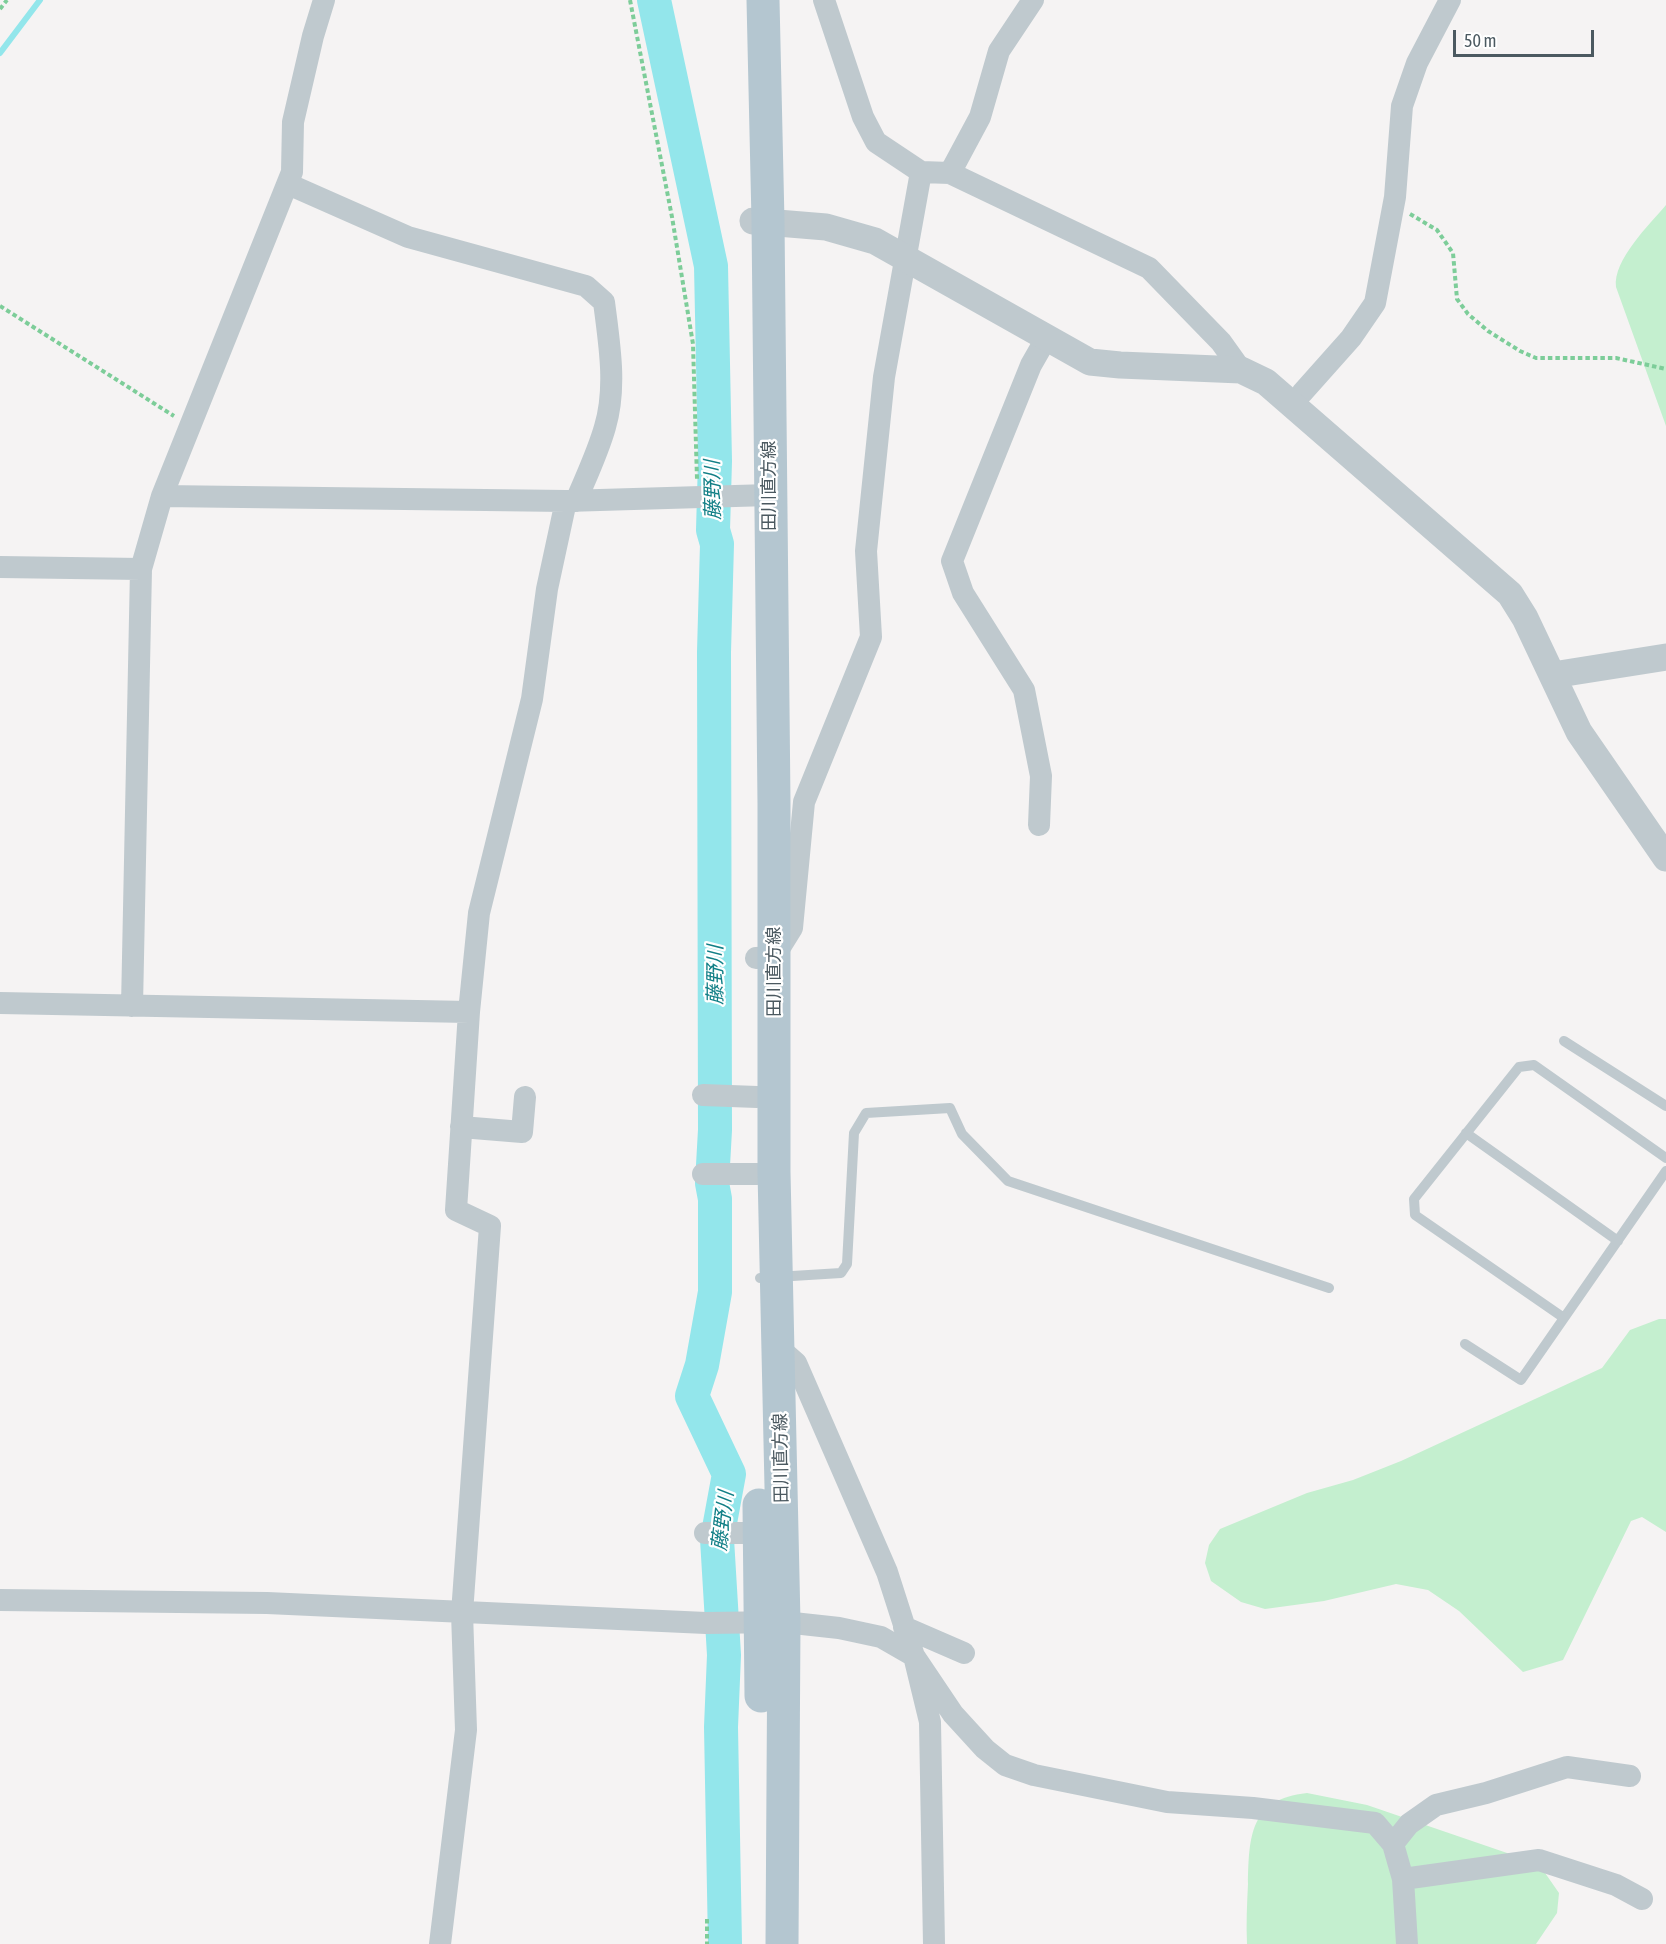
<!DOCTYPE html>
<html>
<head>
<meta charset="utf-8">
<style>
  body { margin:0 }
  #map { position:relative; width:1666px; height:1944px; overflow:hidden; background:#f5f3f3; font-family:"Asap Condensed",sans-serif }
  canvas { display:block }
  .scale { position:absolute; left:1453px; top:30px; width:141px; height:27px; box-sizing:border-box; border:3px solid #4b5960; border-top:0; padding-left:8px; font-size:18px; line-height:21px; white-space:nowrap; color:#4b5960; -webkit-text-stroke:4px #fff; paint-order:stroke }
</style>
</head>
<body>
<div id="map">
<canvas width="1666" height="1944"></canvas>
<div class="scale">50 m</div>
</div>
<script>
const ctx = document.querySelector('canvas').getContext('2d');
ctx.lineJoin = 'round';
function fillPath(path, color) {
  ctx.fillStyle = color;
  ctx.fill(path, 'evenodd');
}
function stroke(path, color, width, dash) {
  ctx.strokeStyle = color;
  ctx.lineWidth = width;
  ctx.lineCap = dash ? 'butt' : 'round';
  ctx.setLineDash(dash || []);
  ctx.stroke(path);
}
function write(font, color, halo, rows, align = 'center') {
  ctx.font = font + ' "Asap Condensed","Noto Sans JP",sans-serif';
  ctx.lineWidth = 4.5;
  ctx.setLineDash([]);
  ctx.textBaseline = 'middle';
  ctx.strokeStyle = halo;
  ctx.fillStyle = color;
  for (const [text, x, y, turn = 0] of rows) {
    ctx.save();
    ctx.translate(x, y);
    ctx.rotate((+turn || 0) * Math.PI / 180);
    ctx.textAlign = isNaN(turn) ? turn : align;
    if (halo) ctx.strokeText(text, 0, 0);
    ctx.fillText(text, 0, 0);
    ctx.restore();
  }
}
fillPath(new Path2D(`
  M1666 205V426L1616 287C1613 260 1649 225 1666 205Z
  M1659 1319H1666V1532L1642 1517 1631 1521 1563 1660 1523 1672 1459 1611 1428 1590 1396 1584 1324 1601 1265 1609 1241 1602 1211 1581 1205 1563 1209 1545 1220 1529 1307 1493 1353 1480 1401 1461 1602 1368 1630 1330Z
  M1307 1793 1367 1805 1510 1854 1543 1870 1559 1893 1557 1913 1536 1944H1247C1246 1924 1247 1904 1248 1884 1249 1836 1250 1799 1307 1793Z`), '#c4efcf');
stroke(new Path2D(`
  M0 53 40 0`), '#93e6eb', 6);
stroke(new Path2D(`
  M654 0 711 266 715 461 713 530 717 544 714 652 715 1130 712 1183 715 1199V1292L702 1365 692 1396 729 1474 717 1539 724 1655 721 1727 725 1944`), '#93e6eb', 34);
stroke(new Path2D(`
  M630 0 672 217 693 344 697 479
  M0 9 7 0
  M1410 214 1437 230 1453 253 1457 299 1468 314 1488 331 1520 351 1536 358H1616L1666 369
  M0 306 174 416
  M707 1919V1944`), '#7dcd99', 4, [4.5, 3]);
stroke(new Path2D(`
  M1564 1041 1666 1106
  M1466 1133 1618 1241
  M760 1278 841 1273 847 1264 854 1133 866 1113 950 1108 962 1134 1008 1181 1329 1288
  M1564 1318 1415 1215 1414 1199 1519 1067 1534 1065 1666 1158
  M1465 1344 1521 1380 1666 1171`), '#bfc9ce', 10);
stroke(new Path2D(`
  M824 0 863 117 876 142 921 172 950 173 1149 268 1221 342 1241 370
  M950 173 980 117 999 51 1033 0
  M288 184 408 237 586 286 604 302C609 342 617 387 605 427 598 452 586 477 576 501
  M1302 393 1351 338 1375 303 1395 197 1402 106 1417 63 1450 0
  M162 496 566 501 769 495
  M0 567 141 569
  M1039 825 1041 776 1024 690 963 593 952 561 1031 365 1047 337
  M756 958 774 957 792 928 804 802 871 637 866 551 884 377 921 172
  M0 1003 469 1012
  M132 1006 141 569 162 496 292 172 293 122 313 36 324 0
  M703 1095 757 1097
  M461 1127 522 1132 525 1097
  M703 1174H757
  M779 1348 796 1363 887 1572 914 1656 930 1722 934 1944
  M705 1533H758
  M0 1600 267 1603 706 1623 784 1622 839 1628 881 1637 914 1656 953 1714 985 1749 1005 1765 1034 1775 1167 1802 1253 1808 1375 1823 1393 1844 1403 1879 1407 1944
  M904 1627 964 1653
  M1393 1844 1409 1824 1436 1805 1486 1793 1567 1767 1630 1776
  M1403 1879 1539 1860 1616 1885 1642 1899
  M440 1944 466 1730 462 1613 490 1226 456 1210 469 1012 479 913 532 699 547 589 566 501`), '#bfc9ce', 22);
stroke(new Path2D(`
  M753 221 826 227 875 241 1090 362 1120 365 1241 370 1266 382 1510 594 1525 618 1579 732 1666 858
  M1553 675 1666 657`), '#bfc9ce', 27);
stroke(new Path2D(`
  M763 0 768 221 774 803V1172L784 1622 782 1944
  M759 1505 761 1696`), '#b4c6d0', 33);
write('18px', '#4b5960', '#fff', [
  ["田川直方線",769,486,-90],
  ["田川直方線",774,972,-90],
  ["田川直方線",781,1458,-91]
]);
write('italic 20px', '#117f86', '#fff', [
  ["藤野川",713,490,-91],
  ["藤野川",716,975,-90],
  ["藤野川",723,1521,-83]
]);
</script>
</body>
</html>
